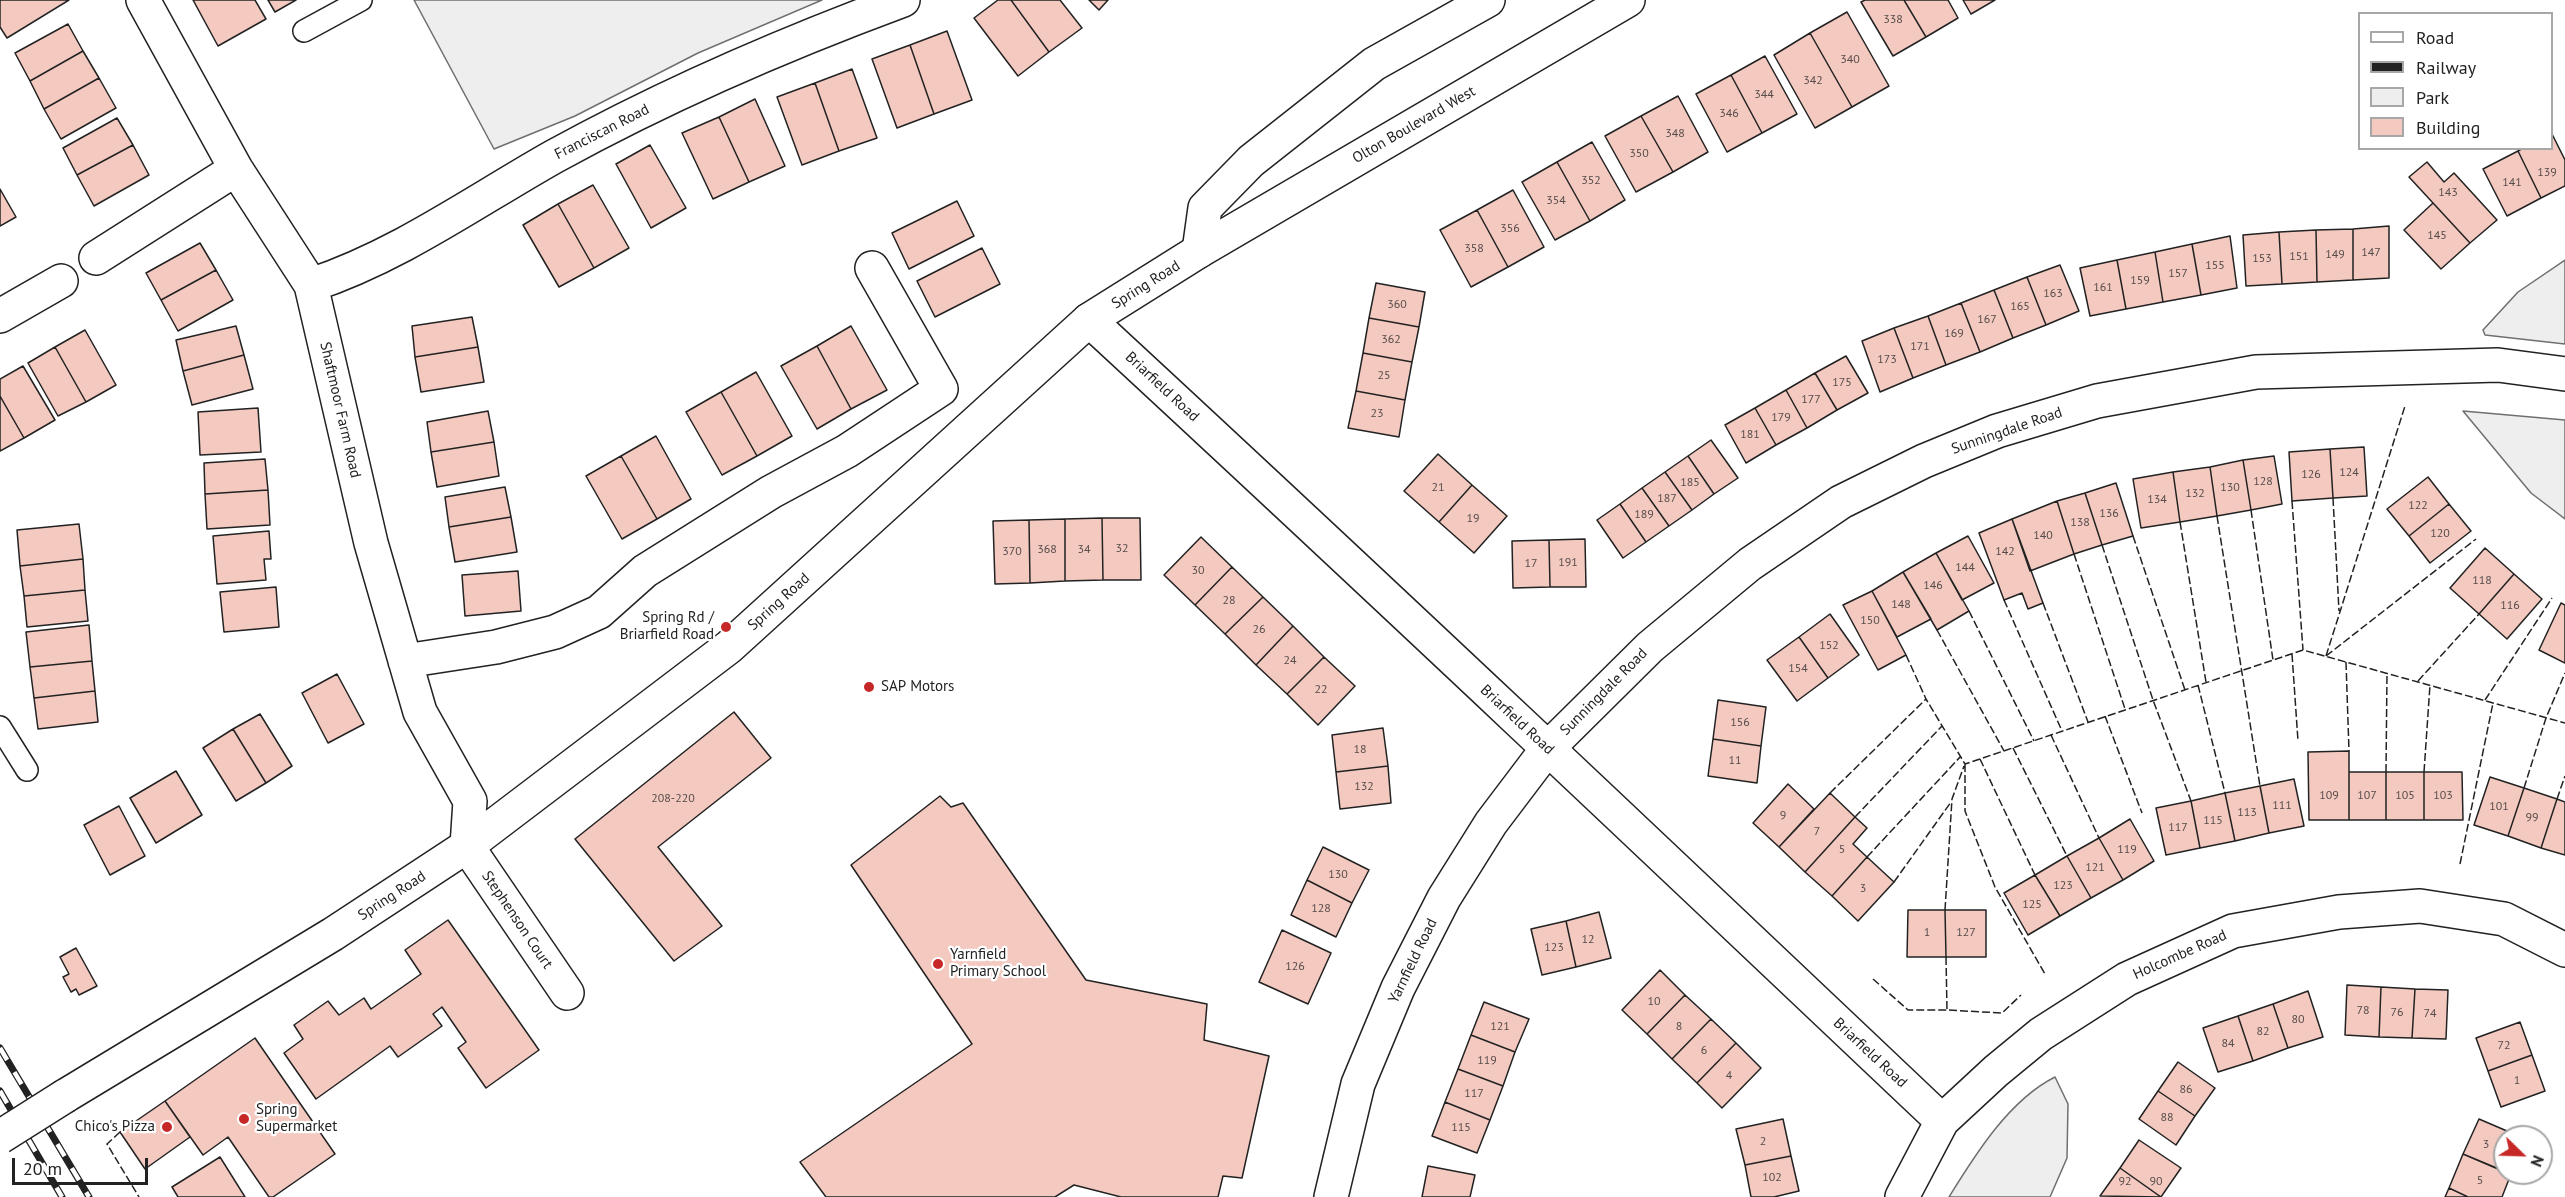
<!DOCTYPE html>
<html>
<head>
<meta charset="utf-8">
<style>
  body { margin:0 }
  #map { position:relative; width:2565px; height:1197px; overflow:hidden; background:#fff; font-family:"PT Sans",sans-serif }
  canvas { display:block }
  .legend { position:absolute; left:2358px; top:12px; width:195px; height:138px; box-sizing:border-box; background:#fff; border:2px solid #a7a7a7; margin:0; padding:8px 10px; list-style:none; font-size:18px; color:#222 }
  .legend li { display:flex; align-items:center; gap:12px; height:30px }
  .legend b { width:30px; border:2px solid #a7a7a7 }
  .north { position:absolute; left:2493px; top:1125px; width:60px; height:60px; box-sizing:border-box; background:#fff; border:2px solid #a7a7a7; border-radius:50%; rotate:113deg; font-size:16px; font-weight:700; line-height:24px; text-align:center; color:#222 }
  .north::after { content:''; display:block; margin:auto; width:21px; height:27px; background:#c62828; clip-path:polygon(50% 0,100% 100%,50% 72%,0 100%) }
  .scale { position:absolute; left:12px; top:1158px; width:136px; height:27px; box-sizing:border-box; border:3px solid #222; border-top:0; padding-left:8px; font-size:18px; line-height:21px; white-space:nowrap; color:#222; -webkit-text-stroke:4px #fff; paint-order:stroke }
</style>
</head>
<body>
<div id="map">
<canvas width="2565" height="1197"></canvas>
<ul class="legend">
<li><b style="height:8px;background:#fff"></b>Road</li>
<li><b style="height:8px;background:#222"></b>Railway</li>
<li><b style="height:16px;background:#eee"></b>Park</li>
<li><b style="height:16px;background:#f3c9c0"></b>Building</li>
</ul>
<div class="north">N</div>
<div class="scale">20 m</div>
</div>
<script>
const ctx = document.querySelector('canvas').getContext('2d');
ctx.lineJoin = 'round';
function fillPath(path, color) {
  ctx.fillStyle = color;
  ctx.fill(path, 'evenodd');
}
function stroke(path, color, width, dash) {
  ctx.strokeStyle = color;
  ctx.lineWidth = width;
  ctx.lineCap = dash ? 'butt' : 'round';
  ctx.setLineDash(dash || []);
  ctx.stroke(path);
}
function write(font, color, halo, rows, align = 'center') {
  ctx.font = font + ' "PT Sans",sans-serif';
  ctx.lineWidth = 4.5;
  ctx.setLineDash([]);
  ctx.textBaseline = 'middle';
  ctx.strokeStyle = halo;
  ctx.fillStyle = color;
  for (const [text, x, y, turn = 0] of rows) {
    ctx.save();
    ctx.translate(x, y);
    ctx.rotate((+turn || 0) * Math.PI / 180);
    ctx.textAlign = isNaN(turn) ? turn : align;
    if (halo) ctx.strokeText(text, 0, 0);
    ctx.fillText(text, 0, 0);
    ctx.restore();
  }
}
const green = new Path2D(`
  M414 0H822L698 53 575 116 494 149Z
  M2565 260V344L2485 335 2483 330 2518 292Z
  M2463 411 2565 420V519L2531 493Z
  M2055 1077 2068 1104 2067 1158 2050 1197H1949C1975 1155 2009 1100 2055 1077Z`);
fillPath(green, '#eee');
stroke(green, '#6f6f6f', 1.5);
const building = new Path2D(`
  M0 0H69L7 38 0 27Z
  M193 0H255L266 19 218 46Z
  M268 0H296L275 12Z
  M998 0H1011L1049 52 1018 76 974 18Z
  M1011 0H1060L1082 28 1049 52Z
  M1089 0H1108L1099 10Z
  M1865 0H1904L1926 37 1893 56 1861 2Z
  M1904 0H1948L1958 18 1926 37Z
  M1963 0H1995L1971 14Z
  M1847 12 1889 86 1852 107 1810 33Z
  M68 24 83 51 30 81 15 53Z
  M947 31 972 100 934 114 910 45Z
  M1810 33 1852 107 1815 128 1774 55Z
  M910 45 934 114 897 128 872 59Z
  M83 51 99 78 44 109 30 81Z
  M1765 56 1797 114 1762 133 1731 75Z
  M852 69 877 138 839 151 815 83Z
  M1731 75 1762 133 1727 152 1696 94Z
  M99 78 116 108 61 139 44 109Z
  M815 83 839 151 802 165 777 97Z
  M1678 96 1708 152 1673 172 1641 116Z
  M755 99 785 166 749 182 719 117Z
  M1641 116 1673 172 1636 192 1605 136Z
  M719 117 749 182 713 199 682 133Z
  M117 118 133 145 77 175 63 148Z
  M2552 134 2565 160V186L2541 198 2518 151 2523 148H2552Z
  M1592 142 1625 200 1590 221 1557 162Z
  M133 145 149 175 94 206 77 175Z
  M650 145 686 208 651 228 616 164Z
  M2518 151 2541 198 2507 216 2483 169Z
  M1557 162 1590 221 1555 240 1522 182Z
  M2427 162 2444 182 2454 173 2497 220 2470 243 2409 177Z
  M593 185 629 248 594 268 558 204Z
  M0 189 16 217 0 226Z
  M1513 190 1544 247 1508 267 1477 210Z
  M957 201 974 236 909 269 892 233Z
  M2433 203 2470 243 2441 269 2404 230Z
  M558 204 594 268 559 287 523 225Z
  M1477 210 1508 267 1471 287 1440 230Z
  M2389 226V278L2353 280V229Z
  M2353 229V280L2317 282 2316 230Z
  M2316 230 2317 282 2282 284 2279 232Z
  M2279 232 2282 284 2246 286 2243 235Z
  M2230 236 2237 288 2201 295 2192 244Z
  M200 243 216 270 161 300 146 273Z
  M2192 244 2201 295 2163 302 2155 252Z
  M982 248 1000 284 935 317 917 281Z
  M2155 252 2163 302 2126 309 2117 260Z
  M2117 260 2126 309 2090 316 2080 268Z
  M2060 265 2079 311 2046 325 2027 277Z
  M216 270 233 300 178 331 161 300Z
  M2027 277 2046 325 2013 338 1994 290Z
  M1376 283 1425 292 1419 327 1369 318Z
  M1994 290 2013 338 1980 352 1961 303Z
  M1961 303 1980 352 1946 365 1928 316Z
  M1928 316 1946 365 1913 378 1894 328Z
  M472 317 478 347 415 357 412 326Z
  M1369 318 1419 327 1412 362 1363 353Z
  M236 326 244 355 183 371 176 340Z
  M851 326 887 390 851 409 817 346Z
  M1894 328 1913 378 1880 392 1862 341Z
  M85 330 116 385 86 402 55 347Z
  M817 346 851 409 817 429 781 366Z
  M55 347 86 402 58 416 28 363Z
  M478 347 484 382 421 392 415 357Z
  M1363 353 1412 362 1405 400 1356 391Z
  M244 355 253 389 192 405 183 371Z
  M1846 356 1868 393 1837 410 1815 373Z
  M23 366 55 420 24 438 0 396V379Z
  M756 372 792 436 757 456 721 392Z
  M1815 373 1837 410 1807 428 1786 390Z
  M1786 390 1807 428 1776 445 1755 408Z
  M1356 391 1405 400 1399 437 1348 428Z
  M721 392 757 456 722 475 686 412Z
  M0 396 24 438 0 451Z
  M258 408 261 452 200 455 198 412Z
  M1755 408 1776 445 1746 463 1725 425Z
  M488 411 494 442 431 452 427 422Z
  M656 436 691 499 657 519 621 456Z
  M1711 440 1738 478 1714 494 1688 456Z
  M494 442 499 476 437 487 431 452Z
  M2364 447 2367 496 2333 498 2330 449Z
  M2330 449 2333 498 2292 501 2289 452Z
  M1438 454 1472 485 1439 522 1404 491Z
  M621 456 657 519 622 539 586 476Z
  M1688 456 1714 494 1692 510 1665 472Z
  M2274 456 2282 504 2251 510 2243 460Z
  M265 459 268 490 205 494 204 463Z
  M2243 460 2251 510 2217 516 2210 467Z
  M2210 467 2217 516 2180 522 2173 472Z
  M1665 472 1692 510 1669 526 1642 488Z
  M2173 472 2180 522 2141 528 2133 479Z
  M2428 477 2449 504 2409 536 2387 509Z
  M2116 483 2133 536 2102 545 2085 493Z
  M1472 485 1507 516 1474 553 1439 522Z
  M505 487 511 517 449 527 445 497Z
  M1642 488 1669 526 1646 542 1620 504Z
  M268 490 270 525 207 529 205 494Z
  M2085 493 2102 545 2074 554 2057 501Z
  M2057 501 2074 554 2030 571 2012 519Z
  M1620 504 1646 542 1623 558 1597 520Z
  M2449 504 2471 531 2430 563 2409 536Z
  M511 517 517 552 455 562 449 527Z
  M1102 518H1140L1141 580H1103Z
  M1102 518 1103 580 1065 581V519Z
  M1065 519V581L1030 583 1029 520Z
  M2012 519 2043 603 2028 609 2022 593 2004 600 1979 533Z
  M1029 520 1030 583 995 584 993 521Z
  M79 524 83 559 20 566 17 530Z
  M269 531 271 559H264L266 580 217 584 213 536Z
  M1968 536 1994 583 1962 600 1936 553Z
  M1201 537 1232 567 1195 605 1164 575Z
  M1585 539 1586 587H1550L1549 540Z
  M1549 540 1550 587 1513 588 1512 541Z
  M2485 548 2514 574 2479 614 2450 588Z
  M1936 553 1969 611 1937 630 1903 572Z
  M83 559 85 590 24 596 20 566Z
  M1232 567 1263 597 1225 634 1195 605Z
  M518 571 521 611 465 616 462 575Z
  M1903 572 1931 619 1897 637 1872 591Z
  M2514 574 2542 599 2507 639 2479 614Z
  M276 587 279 627 224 632 220 592Z
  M85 590 88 621 27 627 24 596Z
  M1872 591 1906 655 1878 670 1843 605Z
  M1263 597 1293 626 1256 665 1225 634Z
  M2561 603 2565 605V663L2539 650Z
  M1830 614 1859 655 1828 678 1799 637Z
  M89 625 92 661 30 667 26 632Z
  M1293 626 1324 657 1287 694 1256 665Z
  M1799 637 1828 678 1797 701 1767 660Z
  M1324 657 1355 686 1318 725 1287 694Z
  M92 661 95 691 34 698 30 667Z
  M337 674 364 724 328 743 302 693Z
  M95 691 98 722 38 729 34 698Z
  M1718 700 1766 707 1761 746 1713 739Z
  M734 712 771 758 658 847 722 926 674 961 575 839Z
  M260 714 292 766 266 783 233 729Z
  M1383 728 1388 766 1336 772 1332 735Z
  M233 729 266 783 236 801 203 748Z
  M1713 739 1761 746 1757 783 1708 776Z
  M2349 751V820H2309L2308 752Z
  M1388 766 1391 803 1340 809 1336 772Z
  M176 771 202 815 156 843 130 798Z
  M2349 772H2386V820H2349Z
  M2386 772H2424V820H2386Z
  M2424 772H2462L2463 820H2424Z
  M2490 777 2524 788 2508 836 2474 825Z
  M2294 779 2304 826 2269 833 2260 786Z
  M1788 784 1814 809 1779 847 1753 823Z
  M2260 786 2269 833 2235 841 2225 793Z
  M2524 788 2557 799 2541 848 2508 836Z
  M1830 793 1855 817 1805 872 1779 847Z
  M2225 793 2235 841 2200 848 2191 801Z
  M940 796 951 807 963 803 1086 980 1207 1004 1204 1040 1269 1056 1242 1178 1223 1176 1218 1197H1121L1074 1185 1055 1197H826L800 1162 972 1044 851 865Z
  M2557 799 2565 802V855L2541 848Z
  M2191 801 2200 848 2166 855 2156 808Z
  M119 806 145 856 110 875 84 825Z
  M1855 817 1867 828 1853 844 1867 857 1832 896 1805 872Z
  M2130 819 2154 861 2123 880 2099 838Z
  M2099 838 2123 880 2091 898 2067 856Z
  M1323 847 1369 870 1352 903 1307 880Z
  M2067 856 2091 898 2060 916 2035 875Z
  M1867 857 1894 882 1858 921 1832 896Z
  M2035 875 2060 916 2028 935 2004 893Z
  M1307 880 1352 903 1336 937 1291 915Z
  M1908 910H1945L1946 957H1907Z
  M1945 910H1986V957H1946Z
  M1599 912 1611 958 1576 967 1566 921Z
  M448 920 539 1050 486 1088 458 1048 466 1042 442 1007 433 1014 442 1026 398 1057 390 1046 316 1099 284 1053 303 1039 294 1025 328 1001 339 1015 364 998 371 1009 421 974 405 950Z
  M1566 921 1576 967 1542 975 1531 929Z
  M1282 930 1331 953 1308 1004 1259 982Z
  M76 948 97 986 79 995 76 989 71 992 63 977 69 974 60 957Z
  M1660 970 1685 995 1647 1034 1622 1010Z
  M2347 985 2381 987 2379 1037 2345 1035Z
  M2381 987 2415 989 2412 1038 2379 1037Z
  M2415 989 2448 990 2446 1039 2412 1038Z
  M2308 991 2323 1037 2288 1048 2273 1004Z
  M1685 995 1711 1019 1672 1059 1647 1034Z
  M1484 1002 1529 1019 1515 1052 1471 1035Z
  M2273 1004 2288 1048 2253 1061 2238 1016Z
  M2238 1016 2253 1061 2218 1072 2203 1028Z
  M1711 1019 1736 1043 1697 1083 1672 1059Z
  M2520 1022 2532 1055 2488 1071 2476 1038Z
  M1471 1035 1515 1052 1503 1086 1458 1069Z
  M255 1038 335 1154 273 1197H269L228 1137 203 1155 165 1101Z
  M1736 1043 1761 1068 1722 1108 1697 1083Z
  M2532 1055 2545 1091 2501 1107 2488 1071Z
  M2178 1062 2215 1088 2195 1116 2158 1091Z
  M1458 1069 1503 1086 1490 1120 1445 1102Z
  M2158 1091 2195 1116 2176 1145 2139 1119Z
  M165 1101 190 1137 145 1169 120 1132Z
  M1445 1102 1490 1120 1477 1153 1432 1136Z
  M1783 1119 1791 1156 1745 1165 1736 1129Z
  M2479 1119 2521 1137H2505V1172L2463 1154Z
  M2139 1140 2181 1168 2161 1197 2120 1168Z
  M2463 1154 2511 1174 2502 1197H2468L2449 1188Z
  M1791 1156 1799 1191 1774 1197H1751L1745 1165Z
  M220 1157 245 1197H178L172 1187Z
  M1428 1166 1475 1175 1470 1197H1422Z
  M2120 1168 2161 1197 2100 1196Z
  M2449 1188 2468 1197H2445Z`);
fillPath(building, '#f3c9c0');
stroke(building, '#222', 1.5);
const service = new Path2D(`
  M304 31 361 0
  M0 727 27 770`);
const minor = new Path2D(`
  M143 0 236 169 311 285 371 543 420 712 470 801 467 846 567 993
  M1199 251 1205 208 1251 161 1374 64 1488 0
  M96 258 236 169
  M311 285C399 256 475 201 555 156 666 95 784 44 903 0
  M0 316 61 281
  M1089 320C1376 585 1659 853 1942 1121
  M405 661 496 647 555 632 599 612 645 571 771 492 847 451 941 389 872 268
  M1331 1197 1358 1084 1398 988 1444 898 1491 823 1547 749 1650 647 1750 564 1841 502 1924 461 1997 431 2097 401 2256 372 2498 365 2565 374
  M1902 1197 1942 1121 1996 1071 2041 1034 2127 979 2233 931 2339 912 2420 906 2504 919 2565 950`);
const tertiary = new Path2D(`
  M65 1096 333 934 467 846 729 647 1089 320 1199 251 1628 0`);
stroke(service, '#222', 24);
stroke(minor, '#222', 36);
stroke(tertiary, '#222', 36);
stroke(service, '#fff', 21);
stroke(minor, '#fff', 33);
stroke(tertiary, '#fff', 33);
const rail = new Path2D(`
  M0 1048 89 1197
  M0 1091 62 1197`);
stroke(rail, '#222', 7);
stroke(rail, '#fff', 4.5, [14]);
const tertiaryBridge = new Path2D(`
  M0 1137 65 1096`);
stroke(tertiaryBridge, '#222', 36, []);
stroke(tertiaryBridge, '#fff', 33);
stroke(new Path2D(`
  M2333 498 2339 611
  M2292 501 2303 650
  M2251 510 2273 660
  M2217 516 2260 786
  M2180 522 2206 682
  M2133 536 2185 690
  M2102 545 2153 700 2191 801
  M2074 554 2125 709
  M2004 600 2062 731
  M2043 603 2088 722
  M1969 611 2034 741
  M1937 630 2004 751
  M2292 654 2298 741
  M1906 655 1926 699 1965 764 2303 650 2565 723
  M2326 656 2405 406
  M2326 656 2476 539
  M2346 662 2349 751
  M2418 681 2479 614
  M2198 685 2225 793
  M2485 700 2552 598
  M2105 716 2142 813
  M2051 735 2099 838
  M2013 748 2067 856
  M1980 759 2035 875
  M1965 764V811L1995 887 2045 974
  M2386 772 2387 673
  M2424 772 2430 685
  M2524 788 2546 718 2565 673
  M1830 793 1926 699
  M2557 799 2565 776
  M1855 817 1942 726
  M1867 857 1961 756
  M2460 864 2493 703
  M1894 882 1951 802
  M1945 910 1952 799 1964 766
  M1946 957 1947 1010 2002 1013 2021 995
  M1873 979 1908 1010H1947
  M120 1132 107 1144 139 1197`), '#222', 1.5, [8, 3]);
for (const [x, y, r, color] of [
  [726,627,6,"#c62828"],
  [869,687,6,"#c62828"],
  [938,964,6,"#c62828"],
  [244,1119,6,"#c62828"],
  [167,1127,6,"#c62828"]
]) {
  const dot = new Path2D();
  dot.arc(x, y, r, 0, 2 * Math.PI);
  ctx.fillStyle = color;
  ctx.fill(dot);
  stroke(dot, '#fff', 2);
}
write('12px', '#564c4a', null, [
  ["338",1893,20],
  ["340",1850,60],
  ["342",1813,81],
  ["344",1764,95],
  ["346",1729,114],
  ["348",1675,134],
  ["350",1639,154],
  ["139",2547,173],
  ["352",1591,181],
  ["141",2512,183],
  ["143",2448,193],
  ["354",1556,201],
  ["356",1510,229],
  ["145",2437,236],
  ["358",1474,249],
  ["147",2371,253],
  ["149",2335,255],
  ["151",2299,257],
  ["153",2262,259],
  ["155",2215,266],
  ["157",2178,274],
  ["159",2140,281],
  ["161",2103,288],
  ["163",2053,294],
  ["360",1397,305],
  ["165",2020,307],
  ["167",1987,320],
  ["169",1954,334],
  ["362",1391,340],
  ["171",1920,347],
  ["173",1887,360],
  ["25",1384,376],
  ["175",1842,383],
  ["177",1811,400],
  ["23",1377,414],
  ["179",1781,418],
  ["181",1750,435],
  ["124",2349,473],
  ["126",2311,475],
  ["128",2263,482],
  ["185",1690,483],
  ["21",1438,488],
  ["130",2230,488],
  ["132",2195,494],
  ["187",1667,499],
  ["134",2157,500],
  ["122",2418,506],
  ["136",2109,514],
  ["189",1644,515],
  ["19",1473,519],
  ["138",2080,523],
  ["120",2440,534],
  ["140",2043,536],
  ["32",1122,549],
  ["368",1047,550],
  ["34",1084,550],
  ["370",1012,552],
  ["142",2005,552],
  ["191",1568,563],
  ["17",1531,564],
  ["144",1965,568],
  ["30",1198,571],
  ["118",2482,581],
  ["146",1933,586],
  ["28",1229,601],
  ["148",1901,605],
  ["116",2510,606],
  ["150",1870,621],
  ["26",1259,630],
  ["152",1829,646],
  ["24",1290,661],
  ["154",1798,669],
  ["22",1321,690],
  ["156",1740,723],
  ["18",1360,750],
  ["11",1735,761],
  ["132",1364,787],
  ["109",2329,796],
  ["107",2367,796],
  ["105",2405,796],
  ["103",2443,796],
  ["208-220",673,799],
  ["111",2282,806],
  ["101",2499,807],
  ["113",2247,813],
  ["9",1783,816],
  ["99",2532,818],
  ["115",2213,821],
  ["117",2178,828],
  ["7",1817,832],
  ["5",1842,850],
  ["119",2127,850],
  ["121",2095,868],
  ["130",1338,875],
  ["123",2063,886],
  ["3",1863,889],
  ["125",2032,905],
  ["128",1321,909],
  ["1",1927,933],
  ["127",1966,933],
  ["12",1588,940],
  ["123",1554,948],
  ["126",1295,967],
  ["10",1654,1002],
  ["78",2363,1011],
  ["76",2397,1013],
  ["74",2430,1014],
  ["80",2298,1020],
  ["121",1500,1027],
  ["8",1679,1027],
  ["82",2263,1032],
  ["84",2228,1044],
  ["72",2504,1046],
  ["6",1704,1051],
  ["119",1487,1061],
  ["4",1729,1076],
  ["1",2517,1081],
  ["86",2186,1090],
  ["117",1474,1094],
  ["88",2167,1118],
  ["115",1461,1128],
  ["2",1763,1142],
  ["3",2486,1145],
  ["102",1772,1178],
  ["5",2480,1181],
  ["92",2125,1182],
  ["90",2156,1182]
]);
write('15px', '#222', '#fff', [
  ["Olton Boulevard West",1414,125,-30],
  ["Franciscan Road",602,132,-27],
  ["Spring Road",1146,285,-32],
  ["Briarfield Road",1162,387,43],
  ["Shaftmoor Farm Road",340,410,77],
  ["Sunningdale Road",2007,431,-19],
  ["Spring Road",779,602,-42],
  ["Sunningdale Road",1604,692,-45],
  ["Briarfield Road",1517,720,43],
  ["Spring Road",392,896,-33],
  ["Stephenson Court",517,920,56],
  ["Holcombe Road",2180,955,-24],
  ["Yarnfield Road",1413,961,-64],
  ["Briarfield Road",1870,1053,43]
]);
write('15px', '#222', '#fff', [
  ["Spring Rd /",714,618,"right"],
  ["Briarfield Road",714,635,"right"],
  ["SAP Motors",881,687],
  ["Yarnfield",950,955],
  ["Primary School",950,972],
  ["Spring",256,1110],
  ["Supermarket",256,1127],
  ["Chico's Pizza",155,1127,"right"]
], 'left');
</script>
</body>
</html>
